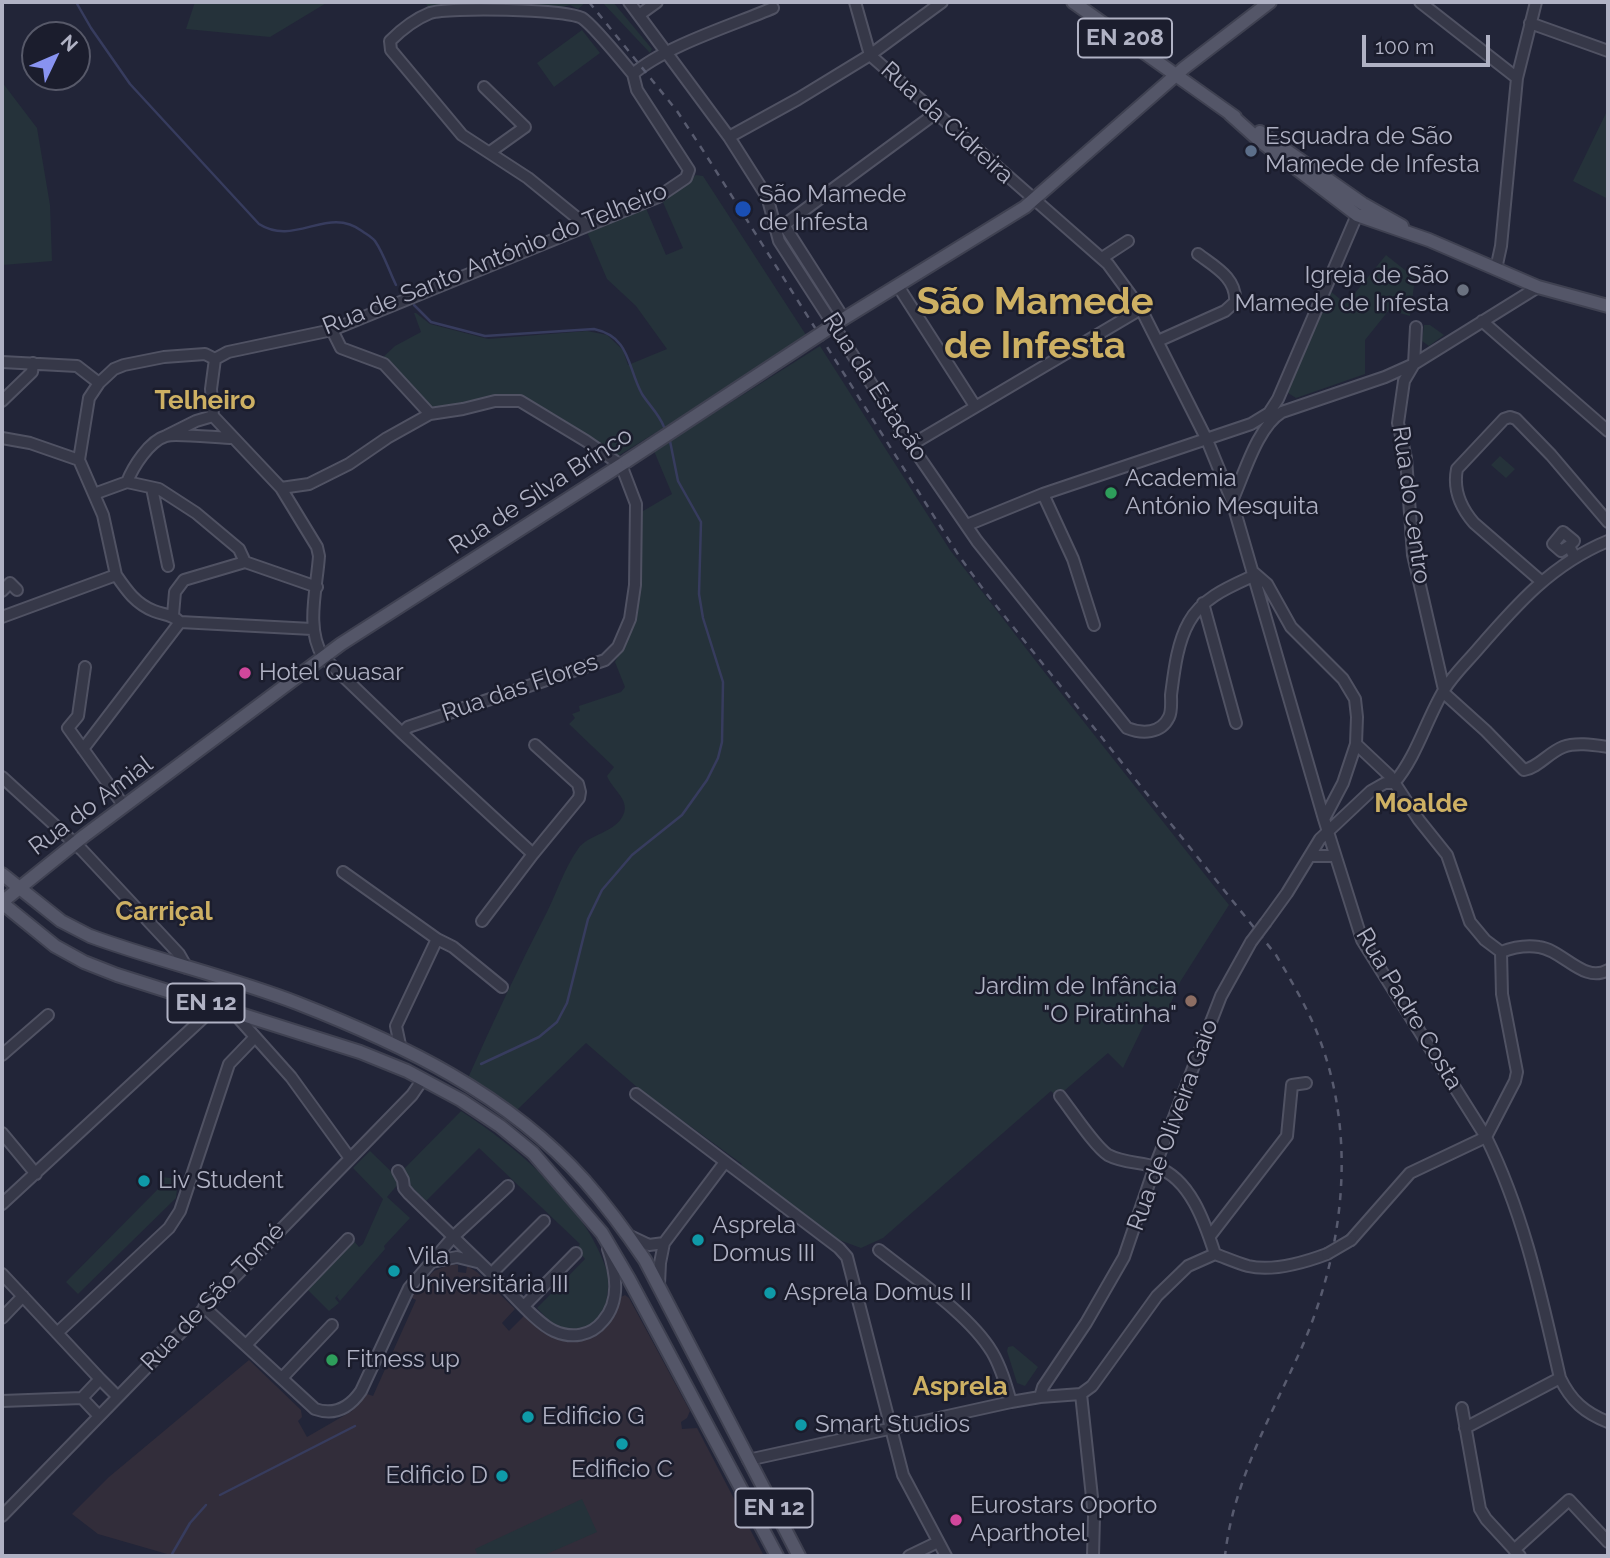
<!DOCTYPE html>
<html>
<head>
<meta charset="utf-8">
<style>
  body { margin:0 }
  #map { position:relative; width:1610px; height:1558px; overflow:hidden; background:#222538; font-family:Raleway,sans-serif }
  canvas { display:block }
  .frame { position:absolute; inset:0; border:4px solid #b0b2c4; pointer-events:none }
  .north { position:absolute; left:21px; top:21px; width:70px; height:70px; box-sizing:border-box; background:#1b1d2d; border:2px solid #575969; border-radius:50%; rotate:46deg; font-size:19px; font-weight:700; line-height:28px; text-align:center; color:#b0b2c4 }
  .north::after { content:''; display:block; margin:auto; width:24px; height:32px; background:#8893f1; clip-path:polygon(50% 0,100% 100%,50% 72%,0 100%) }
  .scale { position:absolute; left:1362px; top:35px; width:128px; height:32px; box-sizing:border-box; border:4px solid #b0b2c4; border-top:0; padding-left:9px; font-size:21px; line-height:24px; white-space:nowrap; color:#b0b2c4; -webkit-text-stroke:5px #1b1d2d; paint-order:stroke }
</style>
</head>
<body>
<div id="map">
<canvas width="1610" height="1558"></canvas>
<div class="frame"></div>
<div class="north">N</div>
<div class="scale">100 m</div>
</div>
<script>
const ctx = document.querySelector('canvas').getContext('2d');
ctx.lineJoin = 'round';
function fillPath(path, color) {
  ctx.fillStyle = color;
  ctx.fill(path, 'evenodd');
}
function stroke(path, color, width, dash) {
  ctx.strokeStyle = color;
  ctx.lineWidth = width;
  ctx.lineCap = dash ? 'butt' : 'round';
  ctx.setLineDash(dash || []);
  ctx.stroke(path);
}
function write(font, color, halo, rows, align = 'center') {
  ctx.font = font + ' Raleway,sans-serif';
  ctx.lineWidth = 5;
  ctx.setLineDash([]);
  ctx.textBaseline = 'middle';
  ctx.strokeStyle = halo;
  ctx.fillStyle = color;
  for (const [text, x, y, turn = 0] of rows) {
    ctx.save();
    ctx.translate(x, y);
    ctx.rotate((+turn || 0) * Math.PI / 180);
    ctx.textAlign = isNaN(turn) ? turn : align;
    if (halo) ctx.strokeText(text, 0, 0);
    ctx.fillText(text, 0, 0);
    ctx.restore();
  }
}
fillPath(new Path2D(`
  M451 1264 458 1265V1272L466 1273 467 1266 477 1272 515 1309 502 1323 509 1331 527 1313 568 1340 588 1338 601 1332 611 1320 619 1298 625 1295 629 1298 690 1411 687 1418 681 1422 682 1429 697 1428 764 1556H174L98 1534 72 1514 109 1477 249 1360 301 1410 302 1417 298 1421 307 1437 352 1411 367 1394 373 1396 416 1300 410 1297 415 1290 434 1271Z`), '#322d3a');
fillPath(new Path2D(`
  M195 2H328L270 37 186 29Z
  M424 2H585V3L578 9 570 5 556 9H431Z
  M602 2H613L652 49 650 53Z
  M582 30 600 53 554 87 537 63Z
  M2 82 37 128 50 205 52 261 2 265Z
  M1608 109V199L1573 181Z
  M696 175 703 176 808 338 618 456 558 416 520 397 431 411 381 359 395 346 421 332 414 313H416L430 324 488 339 587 331 607 335 623 350 628 365 667 349 636 306 607 279 587 232 645 206 666 255 683 248 662 200Z
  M1386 255 1415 278 1410 316 1389 310 1365 340V374L1296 398 1285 391 1329 290 1346 304Z
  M1424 325H1430L1444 335 1429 346 1422 341Z
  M820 346 950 550 1038 664 1229 905 1180 982 1167 1012 1153 1006 1123 1068 1108 1053 1057 1097 1051 1091 883 1238 861 1248 831 1237 739 1167 742 1164 638 1088 586 1043 517 1110 468 1078C493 1022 519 966 547 912 557 892 565 867 578 849 588 834 617 833 624 813 629 799 612 789 607 776L614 767 569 724 575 718 572 714 580 711 579 706 621 692 625 687 615 662 636 620 638 514 672 494 654 451Z
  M1500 456 1515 469 1506 478 1491 465Z
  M461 1111C517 1147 586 1205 607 1271 610 1278 608 1289 607 1297 604 1323 583 1338 557 1326 549 1322 543 1314 537 1308L585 1259 577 1249 580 1244 479 1148 426 1201 407 1182 403 1170Z
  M370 1151 399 1179 400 1182 387 1197 410 1218 384 1246 385 1249 340 1301 337 1297 339 1294 335 1298 339 1303 329 1311 306 1288 353 1240 359 1247 363 1244 383 1199 353 1168Z
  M162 1177 178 1179 176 1198 78 1294 66 1282 161 1186Z
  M1013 1346 1038 1367 1025 1386 1017 1383 1007 1351 1008 1347Z
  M582 1499 597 1532 542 1556H478L475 1549Z`), '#25323a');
stroke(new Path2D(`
  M76 2 91 28 130 84 259 224C295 247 328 205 362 231 366 234 372 237 375 241 384 254 389 271 396 285
  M414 305 431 322 485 336 594 329C631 337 627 367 642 394 649 405 659 414 664 427
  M481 1064 539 1037 557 1022 567 1003 588 919 602 890 632 855 682 815 707 780 718 758 722 742 723 682 703 618 699 594 701 522 678 481 670 441
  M220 1495 355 1426
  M172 1554 190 1523 206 1505`), '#373c5e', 2.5);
const minor = new Path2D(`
  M629 2 729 137 769 200
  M855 2 870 55 1108 264 1141 309 1207 440 1232 501 1324 819 1362 940 1486 1137C1524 1214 1541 1295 1560 1378 1571 1401 1585 1413 1608 1422
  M1420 2 1517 78
  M639 15 657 2
  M1530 23 1608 51
  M484 87 525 127 490 152
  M729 137 798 99 870 55 942 2
  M767 196 779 241 911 445 977 541 1127 728C1142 734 1161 734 1169 717 1172 711 1171 702 1171 695 1174 672 1177 643 1189 622 1202 598 1229 587 1253 576
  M587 226 528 178 462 135 391 50 390 41C402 29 415 19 430 13 449 7 565 9 582 18 593 25 623 62 633 74
  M1102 258 1128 241
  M1496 269 1501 246 1517 78 1536 2
  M898 286 975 406
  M844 319 784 225 936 113
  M1482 321 1608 431
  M1416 327 1414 364 1404 381 1398 423 1406 458 1413 555 1445 694 1486 731 1524 770C1539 767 1548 753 1563 747 1576 742 1594 745 1608 747
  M332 330 341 348 384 364 430 414
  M1158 341 1225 311 1235 302C1237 278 1215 267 1198 254
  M215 359 228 352 332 330 658 197 686 178 689 170 637 90 633 74C665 46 733 25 773 8
  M2 362 77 366 99 383
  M2 401 32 372 33 363
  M213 416 211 389 215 359
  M166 436 196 421 213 416 281 488 317 547 319 556C317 588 305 628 323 657L402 733 533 854
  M2 438 30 443 79 460
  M911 445 1141 309
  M127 482 159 489 196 513 239 549 245 562 317 587
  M152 488 168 566
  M281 488 309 484 349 464 387 438 430 414 463 409 495 401H520L586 441 615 461 623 470 636 504 635 585 630 619 618 647 605 660 408 727 402 733
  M94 494 127 482C133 467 149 441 166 436 175 433 220 438 233 438
  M1043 494 1073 559 1094 625
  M1232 501C1244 475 1257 427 1282 412L1385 377 1414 364 1538 287
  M967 525 1043 494 1251 424 1269 413 1278 399 1357 215 1363 212
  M1569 546 1561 551 1553 544 1563 532 1574 541 1569 546 1575 558
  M1252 571 1267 584 1291 627 1343 679 1355 699 1357 717 1356 744 1390 776 1419 820 1447 855 1470 922 1485 940 1501 952
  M116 575C127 591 136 604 154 611 164 615 172 614 180 622L312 629
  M1542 582 1474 523C1461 508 1453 489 1457 469L1504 419 1510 417 1516 419 1551 455 1608 522
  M2 591 10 583 17 590
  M1203 603 1236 723
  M173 615 175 592 184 580 245 562
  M2 617 116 575 103 515 79 460 89 398 99 383 114 369 124 365 164 357 205 354 215 359
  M85 667 78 716 68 728 124 806
  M83 749 180 622
  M2 777 82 850 179 954 187 968
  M1394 783C1417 756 1426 720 1444 690 1453 675 1467 662 1478 649 1517 604 1552 564 1608 541
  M1324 819 1343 783 1356 744
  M1310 856H1335
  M343 872 437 939
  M482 921 533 854 579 798 580 792 578 784 535 745
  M1266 922 1287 893 1320 839 1371 791 1385 783H1394
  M1501 952C1514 947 1526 945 1539 947 1563 950 1584 984 1608 970
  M232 1011 291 1077 349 1157
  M400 1045 396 1026 437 939 453 947 502 987
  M2 1055 48 1015
  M636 1094 839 1248 847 1257 903 1475 946 1556
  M1060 1096C1071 1110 1095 1147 1108 1155 1123 1163 1140 1162 1156 1167 1190 1178 1205 1223 1215 1254
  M2 1133 36 1174
  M398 1171 403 1180 404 1188 409 1194C440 1224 471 1254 502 1284 516 1298 538 1324 554 1331 572 1339 591 1336 603 1321 621 1300 616 1273 608 1249
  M2 1204 216 1006
  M628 1235 649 1245 664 1243
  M1210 1236 1287 1136 1292 1085 1306 1083
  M1351 1240 1410 1173 1486 1137 1515 1081 1517 1072 1502 994 1501 952
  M879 1250C914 1278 969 1314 992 1352 1001 1367 1006 1385 1011 1402
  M432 1262 457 1257 477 1262
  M2 1274 100 1379
  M491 1274 544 1221
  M659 1284 660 1263 664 1243 725 1162
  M524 1306 576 1253
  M204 1307 315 1409C335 1416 350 1407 361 1391L409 1288 453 1237 508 1186
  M2 1318 23 1296
  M57 1333 169 1228 180 1211 229 1064 255 1037
  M247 1344 348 1239
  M282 1378 332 1325
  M1081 1394 1094 1516 1093 1556
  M1040 1397 1043 1387 1086 1323 1124 1257 1155 1166 1221 996 1251 942
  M2 1401 82 1398
  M1462 1408 1480 1509 1486 1519 1520 1556
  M98 1415 82 1398 100 1379 117 1396
  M1465 1428 1560 1378
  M748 1460 1011 1402 1040 1397 1081 1394 1092 1386 1157 1296 1188 1266 1215 1254C1226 1258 1237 1263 1248 1266 1273 1272 1303 1263 1327 1254
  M2 1516 412 1095 423 1079
  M1514 1550 1569 1500 1608 1542
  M909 1556 938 1542`);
const major = new Path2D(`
  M1073 2 1235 117
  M1230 114 1260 141 1357 215 1429 240 1538 287 1608 306
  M1260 132 1363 204 1402 226
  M840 321 1025 207 1184 68 1270 2
  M2 874 61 921 90 936C158 961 230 977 297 1003 402 1044 507 1094 584 1180 606 1205 626 1232 645 1260L799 1556
  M2 902 84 836 341 644 627 461
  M2 903 55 946 84 962 117 975 360 1052 407 1071 461 1100 500 1126 533 1153 602 1233 629 1279 777 1556`);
stroke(minor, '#505263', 14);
stroke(major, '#3f4151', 16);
stroke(minor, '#363848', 10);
stroke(major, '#545668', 12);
stroke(new Path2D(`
  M589 2 677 111 704 152 959 556 986 593 1276 955C1291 980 1305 1004 1316 1030 1358 1132 1345 1247 1302 1347 1272 1414 1233 1482 1225 1556`), '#585b6f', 2.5, [7, 7]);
const minorBridge = new Path2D(`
  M1251 942 1266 922
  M1327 1254 1351 1240`);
const majorBridge = new Path2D(`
  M627 461 840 321`);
stroke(minorBridge, '#505263', 14, []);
stroke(majorBridge, '#3f4151', 16, []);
stroke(minorBridge, '#363848', 10);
stroke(majorBridge, '#545668', 12);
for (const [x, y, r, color] of [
  [1251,151,7,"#5c6f8a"],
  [743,209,9,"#1a4fb4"],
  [1463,290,7,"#6b7280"],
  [1111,493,7,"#2e9e5b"],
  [245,673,7,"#d1479c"],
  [1191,1001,7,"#8d6e63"],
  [144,1181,7,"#0f9aa8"],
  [698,1240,7,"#0f9aa8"],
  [394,1271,7,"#0f9aa8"],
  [770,1293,7,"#0f9aa8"],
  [332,1360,7,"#2e9e5b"],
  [528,1417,7,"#0f9aa8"],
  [801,1425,7,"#0f9aa8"],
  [622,1444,7,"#0f9aa8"],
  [502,1476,7,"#0f9aa8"],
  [956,1520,7,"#d1479c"]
]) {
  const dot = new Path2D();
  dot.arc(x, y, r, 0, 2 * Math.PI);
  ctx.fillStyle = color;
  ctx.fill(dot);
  stroke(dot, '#1b1d2d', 2.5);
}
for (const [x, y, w] of [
  [1125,38,94],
  [206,1003,77],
  [774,1508,77]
]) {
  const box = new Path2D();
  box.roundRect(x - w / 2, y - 19.5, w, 39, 5);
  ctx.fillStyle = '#1b1d2d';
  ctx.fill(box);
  stroke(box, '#b0b2c4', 2);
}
write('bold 23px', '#b0b2c4', null, [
  ["EN 208",1125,38],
  ["EN 12",206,1003],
  ["EN 12",774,1508]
]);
write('24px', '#b0b2c4', '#1b1d2d', [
  ["Rua da Cidreira",947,123,42],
  ["Rua de Santo António do Telheiro",495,259,-22],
  ["Rua da Estação",875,387,57],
  ["Rua de Silva Brinco",541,491,-33],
  ["Rua do Centro",1411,505,82],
  ["Rua das Flores",520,688,-19],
  ["Rua do Amial",91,806,-37],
  ["Rua Padre Costa",1409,1009,59],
  ["Rua de Oliveira Gaio",1173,1125,-70],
  ["Rua de São Tomé",213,1297,-46]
]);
write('24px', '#b0b2c4', '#1b1d2d', [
  ["Esquadra de São",1265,137],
  ["Mamede de Infesta",1265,165],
  ["São Mamede",759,195],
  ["de Infesta",759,223],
  ["Igreja de São",1449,276,"right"],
  ["Mamede de Infesta",1449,304,"right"],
  ["Academia",1125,479],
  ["António Mesquita",1125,507],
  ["Hotel Quasar",259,673],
  ["Jardim de Infância",1177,987,"right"],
  ["\"O Piratinha\"",1177,1015,"right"],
  ["Liv Student",158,1181],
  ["Asprela",712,1226],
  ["Domus III",712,1254],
  ["Vila",408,1257],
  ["Universitária III",408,1285],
  ["Asprela Domus II",784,1293],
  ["Fitness up",346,1360],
  ["Edificio G",542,1417],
  ["Smart Studios",815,1425],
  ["Edificio C",622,1470,"center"],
  ["Edificio D",488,1476,"right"],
  ["Eurostars Oporto",970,1506],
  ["Aparthotel",970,1534]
], 'left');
write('bold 26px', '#cdb063', '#1b1d2d', [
  ["Telheiro",205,401],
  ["Moalde",1421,804],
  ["Carriçal",164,912],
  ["Asprela",960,1387]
]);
write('bold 38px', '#cdb063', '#1b1d2d', [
  ["São Mamede",1035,303],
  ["de Infesta",1035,347]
]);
</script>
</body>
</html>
